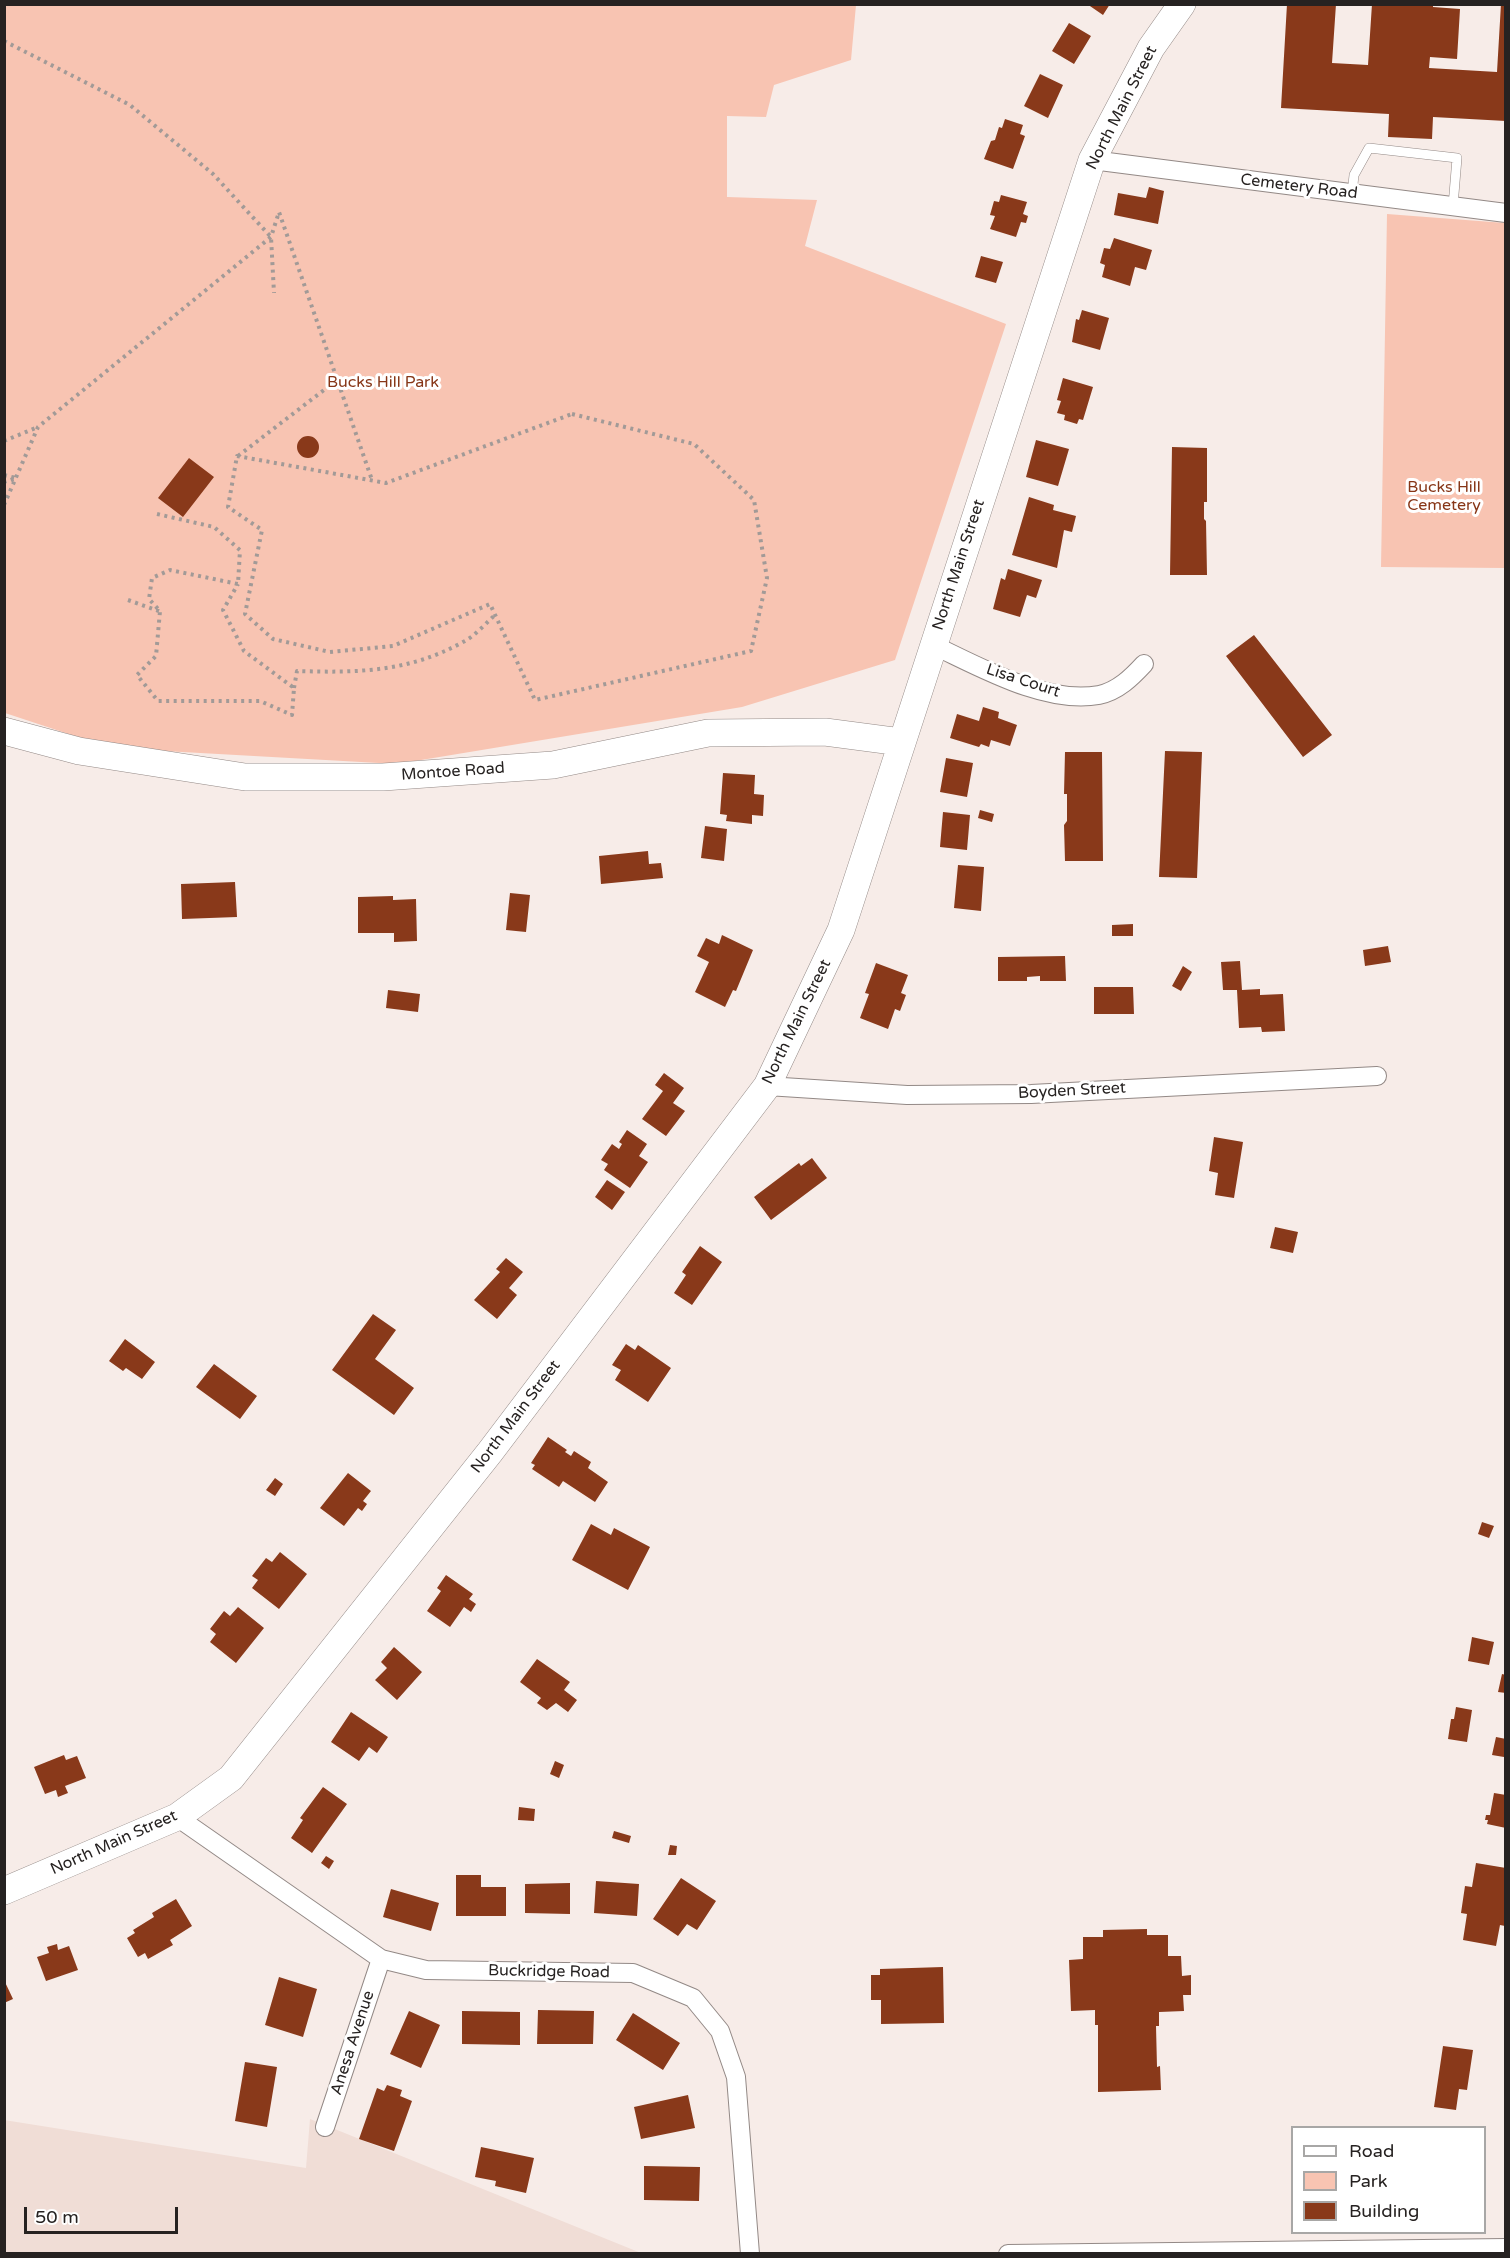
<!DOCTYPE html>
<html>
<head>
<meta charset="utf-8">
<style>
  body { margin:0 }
  #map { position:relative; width:1510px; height:2258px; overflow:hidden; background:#f7ece8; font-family:"Varela Round",sans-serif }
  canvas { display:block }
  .frame { position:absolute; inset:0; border:6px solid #262221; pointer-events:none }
  .legend { position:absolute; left:1291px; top:2126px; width:195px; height:108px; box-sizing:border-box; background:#fff; border:2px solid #a8a7a6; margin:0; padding:8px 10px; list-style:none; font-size:18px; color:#262221 }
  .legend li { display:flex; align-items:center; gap:12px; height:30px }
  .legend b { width:30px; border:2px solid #a8a7a6 }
  .scale { position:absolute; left:24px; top:2207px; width:154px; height:27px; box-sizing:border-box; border:3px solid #262221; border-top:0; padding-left:8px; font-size:18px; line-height:21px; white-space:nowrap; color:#262221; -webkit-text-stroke:4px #fff; paint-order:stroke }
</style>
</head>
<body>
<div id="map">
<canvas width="1510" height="2258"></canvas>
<div class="frame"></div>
<ul class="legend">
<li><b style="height:8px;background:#fff"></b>Road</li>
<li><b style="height:16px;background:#f8c4b2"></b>Park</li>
<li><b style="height:16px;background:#89391a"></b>Building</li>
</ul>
<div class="scale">50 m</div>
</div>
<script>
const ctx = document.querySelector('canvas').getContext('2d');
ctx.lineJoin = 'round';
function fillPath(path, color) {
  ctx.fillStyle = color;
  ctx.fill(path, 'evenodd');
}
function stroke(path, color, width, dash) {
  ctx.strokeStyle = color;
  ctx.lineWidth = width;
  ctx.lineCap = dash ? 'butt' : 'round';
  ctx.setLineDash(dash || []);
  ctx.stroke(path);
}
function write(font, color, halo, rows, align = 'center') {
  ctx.font = font + ' "Varela Round",sans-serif';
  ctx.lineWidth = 6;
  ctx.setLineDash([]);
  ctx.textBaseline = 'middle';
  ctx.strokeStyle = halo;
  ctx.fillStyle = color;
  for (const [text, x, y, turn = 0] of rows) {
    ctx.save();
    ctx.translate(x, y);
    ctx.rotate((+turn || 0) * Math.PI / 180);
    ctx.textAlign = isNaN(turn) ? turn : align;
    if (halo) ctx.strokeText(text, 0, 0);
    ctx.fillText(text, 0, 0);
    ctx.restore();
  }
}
fillPath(new Path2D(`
  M310 2119 641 2253H5L4 2120 306 2168Z`), '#f0ddd6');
fillPath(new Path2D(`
  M5 5H856L851 60 774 85 766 117 727 116V197L817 200 805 246 1006 324 895 660 742 707 397 764 111 748 5 713Z
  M1387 214 1505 223V568L1381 567Z`), '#f8c4b2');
fillPath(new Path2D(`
  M1087 4H1110L1103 15Z
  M1287 4H1336L1332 63 1368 65 1372 4H1433V7L1460 9 1457 59 1430 57 1429 68 1497 72 1501 4H1506V121L1433 117 1432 139 1388 137 1389 114 1281 108Z
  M1069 23 1091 36 1074 64 1052 51Z
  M1040 74 1063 85 1048 118 1024 106Z
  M1005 119 1023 125 1020 134 1025 136 1013 169 984 159 991 141 995 140 999 127 1002 128Z
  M1149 187 1164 191 1158 224 1114 215 1118 193 1146 198Z
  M1001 195 1027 202 1023 214 1028 216 1026 223 1021 222 1016 237 990 229 995 216 990 215 994 201 999 202Z
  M1114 238 1152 250 1146 270 1135 267 1130 286 1102 277 1105 265 1100 263 1104 248 1110 249Z
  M981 256 1003 262 996 283 975 277Z
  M1082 310 1109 318 1100 350 1072 342 1076 319 1079 320Z
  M1063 378 1093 387 1083 420 1079 419 1077 424 1064 420 1065 415 1057 413 1061 401 1057 400Z
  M297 447a11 11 0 1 1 22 0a11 11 0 1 1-22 0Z
  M1036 440 1069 449 1058 486 1026 477Z
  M1172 447 1207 448V502H1204V519L1206 521 1207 575H1170Z
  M189 458 214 477 183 517 158 498Z
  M1029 497 1054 505 1053 510 1076 516 1072 532 1064 530 1057 568 1012 555Z
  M1008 569 1042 580 1036 598 1027 595 1020 617 993 609 1001 578 1005 580Z
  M1254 635 1332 735 1303 757 1226 656Z
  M983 707 999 712 998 718 1017 725 1010 746 991 740 989 747 981 744 979 747 950 738 957 714 979 721Z
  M1165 751 1202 752 1197 878 1159 877Z
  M1065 752H1102L1103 861H1065L1064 825 1067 821V794H1064Z
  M946 758 973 763 967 797 940 792Z
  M723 773 755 775 754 794 764 795 763 816 752 815V824L726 821 727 815 720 814Z
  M980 810 994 814 992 822 978 818Z
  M943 812 970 815 967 850 940 847Z
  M705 826 727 829 724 861 701 858Z
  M648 851 649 864 661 863 663 878 601 884 599 856Z
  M958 865 984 867 981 911 954 908Z
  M235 882 237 917 182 919 181 884Z
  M510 893 530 895 526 932 506 930Z
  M393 896V900L416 899 417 941 394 942V933H358V897Z
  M1133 924V936H1112V925Z
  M722 935 753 950 736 991 733 990 725 1007 695 992 709 962 697 956 706 938 719 944Z
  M1388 946 1391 962 1365 966 1363 950Z
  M1065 956 1066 981H1040V976L1027 977V981H998V957Z
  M1240 961 1242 990 1260 989V995L1283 994 1285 1031 1262 1032 1261 1027 1239 1028 1237 990H1223L1221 962Z
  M876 963 908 975 901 993 906 995 900 1011 895 1009 888 1029 860 1018 869 994 865 993Z
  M1183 966 1192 972 1181 991 1172 986Z
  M1094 987H1133L1134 1014H1094Z
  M388 990 420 994 418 1012 386 1008Z
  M664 1073 684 1088 673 1103 685 1111 666 1136 642 1119 663 1091 655 1085Z
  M627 1130 647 1144 639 1156 648 1162 630 1188 604 1170 608 1164 601 1160 612 1144 619 1149 622 1144 619 1142Z
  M1214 1137 1243 1142 1234 1198 1215 1195 1218 1173 1209 1171Z
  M812 1158 827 1178 771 1220 754 1197 799 1163 801 1166Z
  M607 1180 625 1192 612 1210 595 1197Z
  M1275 1227 1298 1232 1293 1253 1270 1248Z
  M700 1246 722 1262 692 1305 674 1293 686 1275 682 1272Z
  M506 1258 523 1272 509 1288 517 1295 497 1319 474 1300 500 1272 496 1269Z
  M373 1314 396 1330 375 1359 414 1388 394 1415 332 1370Z
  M125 1339 155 1362 142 1379 126 1368 123 1371 109 1361Z
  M626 1344 635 1350 638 1345 671 1368 648 1402 615 1380 621 1370 612 1365Z
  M214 1364 257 1396 240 1419 196 1387Z
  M548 1437 567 1450 565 1452 571 1456 574 1451 591 1462 588 1468 608 1482 595 1502 563 1481 559 1487 532 1469 535 1465 531 1463Z
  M348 1473 371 1491 363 1501 367 1504 362 1511 358 1508 344 1526 320 1508Z
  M275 1478 283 1484 275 1496 266 1490Z
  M1482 1522 1494 1526 1489 1538 1478 1534Z
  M591 1524 611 1535 614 1528 650 1547 628 1590 572 1560Z
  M280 1552 307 1574 279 1609 252 1588 258 1580 252 1576 266 1558 272 1562Z
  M446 1575 473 1594 469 1599 476 1604 471 1612 464 1607 450 1627 427 1611 441 1591 437 1588Z
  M238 1607 264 1628 236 1663 210 1642 216 1634 210 1629 224 1611 230 1616Z
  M1472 1637 1494 1642 1489 1665 1468 1661Z
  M394 1647 422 1672 397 1700 375 1680 387 1668 381 1662Z
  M537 1659 570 1682 564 1690 577 1700 568 1712 556 1703 547 1710 537 1703 541 1698 520 1682Z
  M1502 1674 1506 1675V1693L1498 1692Z
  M1456 1707 1472 1710 1467 1742 1448 1739 1451 1719H1454Z
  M351 1712 388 1737 377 1753 369 1747 359 1761 331 1742Z
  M1496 1737 1506 1739 1504 1757 1492 1755Z
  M64 1755 66 1760 77 1756 86 1778 65 1786 68 1793 58 1797 56 1790 45 1794 34 1767Z
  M555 1761 564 1765 559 1778 550 1774Z
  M323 1787 347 1804 312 1853 291 1838 303 1820 300 1818Z
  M1494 1793 1506 1795V1828L1487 1824 1488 1820H1485L1486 1815H1490Z
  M519 1807 535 1809 534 1821 518 1820Z
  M614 1831 631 1836 629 1843 612 1838Z
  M670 1845 677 1846 676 1855H668Z
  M326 1856 334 1861 329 1869 321 1863Z
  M1476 1863 1506 1868V1920L1505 1926 1500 1925 1496 1946 1463 1940 1467 1914 1461 1913 1465 1886 1472 1887Z
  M456 1875H481V1887H506V1916H456Z
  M681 1878 716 1901 697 1930 687 1924 678 1936 653 1919Z
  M596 1881 639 1884 637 1916 594 1913Z
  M570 1883V1914L525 1913V1884Z
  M391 1889 439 1903 431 1931 383 1917Z
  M176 1899 192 1926 170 1940 173 1945 148 1959 145 1953 138 1957 127 1938 135 1933 133 1930 154 1917 152 1913Z
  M1147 1929V1935H1168V1956H1181L1182 1976 1191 1975V1995H1183L1184 2011 1159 2012V2026H1156L1157 2067 1160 2066 1161 2090 1098 2092V2025H1095V2010L1071 2011 1069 1960 1083 1959V1937H1103V1930Z
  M57 1944 58 1950 69 1946 78 1970 46 1981 37 1957 49 1953 47 1947Z
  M943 1967 944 2023 881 2024V2000H871V1975H880V1969Z
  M279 1977 317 1989 303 2037 265 2025Z
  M4 1980 13 1999 4 2003Z
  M538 2010 594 2011 593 2044H537Z
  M409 2011 440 2025 421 2068 390 2054Z
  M462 2011 520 2012V2045L462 2044Z
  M633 2013 680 2043 663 2070 616 2040Z
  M1443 2046 1473 2050 1467 2090 1459 2089 1456 2110 1434 2107Z
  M245 2062 277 2067 267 2127 235 2121Z
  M387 2085 402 2090 400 2096 412 2101 394 2151 359 2139 377 2088 384 2091Z
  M688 2095 695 2128 641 2139 634 2107Z
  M481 2147 534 2158 526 2193 495 2186 496 2181 475 2177Z
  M644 2166 700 2167 699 2201 644 2200Z`), '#89391a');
const lane = new Path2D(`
  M1352 194 1354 175 1369 148 1457 158 1453 206`);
const street = new Path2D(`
  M1092 160 1506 213
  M933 645C980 667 1046 705 1099 695 1118 691 1132 677 1144 664
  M767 1086 907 1095 1031 1094 1377 1076
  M177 1817 381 1959 426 1970 633 1973 693 1998 720 2031 736 2077 750 2254
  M325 2127 381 1959
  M1008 2254 1506 2248`);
const secondary = new Path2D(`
  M4 731 79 751 245 777H383L553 765 708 733 825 732 901 742
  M4 1891 177 1817 231 1778 490 1452 767 1086 841 930 1092 160 1151 48 1182 4`);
stroke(lane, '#938986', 10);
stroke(street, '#938986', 20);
stroke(secondary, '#938986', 28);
stroke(new Path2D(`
  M4 41 130 105 213 174 271 237 274 293
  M572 414 694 444 754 500 767 578 751 651 535 700 490 604 393 646 330 652 273 639 245 614 262 530 228 507 237 456 386 483Z
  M4 441 38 427
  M238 456 337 380
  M4 475 16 478 4 482
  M4 505 38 427 271 237 279 212 372 480
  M157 514 214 527 240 550 238 584 170 570 152 578 149 599 160 611 156 656 137 675 158 701H260L292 715 294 688 244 651 223 610 238 584
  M128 600 159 611
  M294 688 297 671C358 673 409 672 463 642 475 636 485 624 495 615`), '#a29a97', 4, [3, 4.5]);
stroke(lane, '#fff', 9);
stroke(street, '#fff', 18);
stroke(secondary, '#fff', 27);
write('16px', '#262221', '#fff', [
  ["North Main Street",1122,108,-63],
  ["Cemetery Road",1299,187,7],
  ["North Main Street",959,565,-72],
  ["Lisa Court",1023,681,18],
  ["Montoe Road",453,772,-4],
  ["North Main Street",797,1022,-64],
  ["Boyden Street",1072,1091,-3],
  ["North Main Street",516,1417,-53],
  ["North Main Street",114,1843,-24],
  ["Buckridge Road",549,1972,1],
  ["Anesa Avenue",353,2043,-72]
]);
write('16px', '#873617', '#fff', [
  ["Bucks Hill Park",383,383],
  ["Bucks Hill",1444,488],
  ["Cemetery",1444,506]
]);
</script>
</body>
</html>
